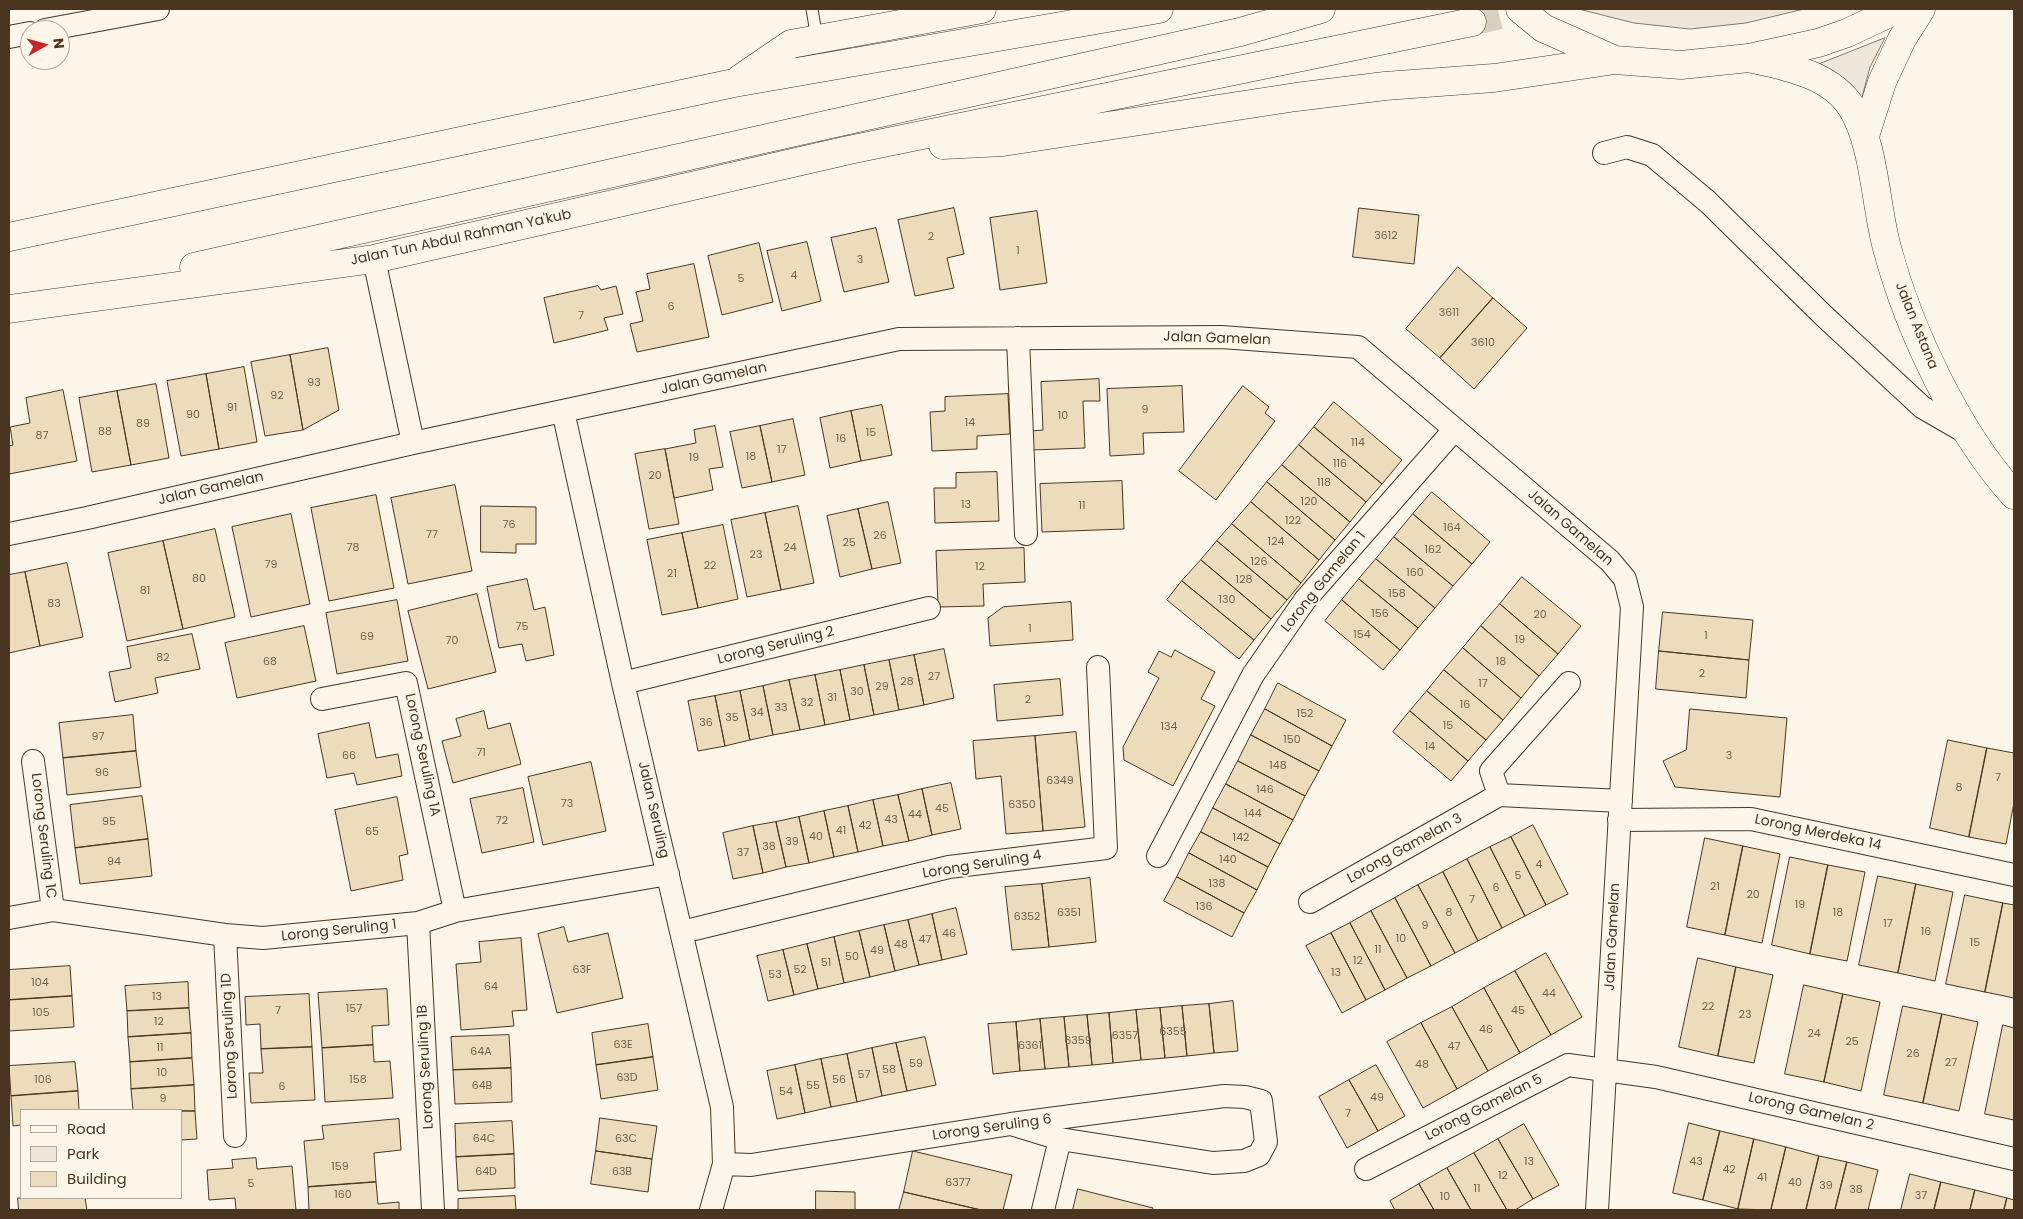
<!DOCTYPE html>
<html>
<head>
<meta charset="utf-8">
<style>
  body { margin:0 }
  #map { position:relative; width:2023px; height:1219px; overflow:hidden; background:#fbf6e9; font-family:Poppins,sans-serif }
  canvas { display:block }
  .frame { position:absolute; inset:0; border:10px solid #4a3520; pointer-events:none }
  .legend { position:absolute; left:20px; top:1109px; width:162px; height:90px; box-sizing:border-box; background:#fbf6e9; border:1px solid #b4a999; margin:0; padding:6px 9px; list-style:none; font-size:15px; color:#4a3520 }
  .legend li { display:flex; align-items:center; gap:10px; height:25px }
  .legend b { width:25px; border:1px solid #b4a999 }
  .north { position:absolute; left:20px; top:20px; width:50px; height:50px; box-sizing:border-box; background:#fbf6e9; border:1px solid #b4a999; border-radius:50%; rotate:83deg; font-size:14px; font-weight:700; line-height:20px; text-align:center; color:#4a3520 }
  .north::after { content:''; display:block; margin:auto; width:18px; height:22px; background:#c62828; clip-path:polygon(50% 0,100% 100%,50% 72%,0 100%) }
</style>
</head>
<body>
<div id="map">
<canvas width="2023" height="1219"></canvas>
<div class="frame"></div>
<ul class="legend">
<li><b style="height:6px;background:#fbf6e9"></b>Road</li>
<li><b style="height:14px;background:#ede6d9"></b>Park</li>
<li><b style="height:14px;background:#ecdcbc"></b>Building</li>
</ul>
<div class="north">N</div>
</div>
<script>
const ctx = document.querySelector('canvas').getContext('2d');
ctx.lineJoin = 'round';
function fillPath(path, color) {
  ctx.fillStyle = color;
  ctx.fill(path, 'evenodd');
}
function stroke(path, color, width, dash) {
  ctx.strokeStyle = color;
  ctx.lineWidth = width;
  ctx.lineCap = dash ? 'butt' : 'round';
  ctx.setLineDash(dash || []);
  ctx.stroke(path);
}
function write(font, color, halo, rows, align = 'center') {
  ctx.font = font + ' Poppins,sans-serif';
  ctx.lineWidth = 4;
  ctx.setLineDash([]);
  ctx.textBaseline = 'middle';
  ctx.strokeStyle = halo;
  ctx.fillStyle = color;
  for (const [text, x, y, turn = 0] of rows) {
    ctx.save();
    ctx.translate(x, y);
    ctx.rotate((+turn || 0) * Math.PI / 180);
    ctx.textAlign = isNaN(turn) ? turn : align;
    if (halo) ctx.strokeText(text, 0, 0);
    ctx.fillText(text, 0, 0);
    ctx.restore();
  }
}
const green = new Path2D(`
  M1579 9H1804L1746 23 1690 29 1634 23Z
  M1885 38 1870 67 1861 101 1817 65Z`);
fillPath(green, '#ede6d9');
stroke(green, '#887966', 1);
const building = new Path2D(`
  M954 208 964 254 947 258 954 288 915 296 898 220Z
  M1359 208 1419 215 1414 264 1353 257Z
  M1037 211 1047 283 1000 290 990 218Z
  M876 228 889 282 844 292 831 238Z
  M807 242 821 301 782 311 767 251Z
  M759 243 773 302 722 315 708 256Z
  M694 264 709 337 637 352 630 324 643 321 636 292 650 289 647 274Z
  M1458 267 1493 298 1440 358 1406 329Z
  M598 286 601 290 616 286 623 314 604 318 608 330 554 343 544 298Z
  M1493 298 1527 328 1474 389 1440 358Z
  M328 348 339 410 303 430 290 355Z
  M290 355 303 430 265 436 251 362Z
  M244 367 257 442 219 449 206 374Z
  M206 374 219 449 181 456 167 381Z
  M1099 379 1100 401H1083L1085 448 1032 450 1031 431 1043 430 1041 382Z
  M156 384 169 458 131 465 117 391Z
  M1182 386 1184 432 1143 433 1144 454 1110 456 1107 389Z
  M1243 386 1269 407 1265 413 1275 421 1216 500 1179 471Z
  M63 390 77 461 9 474V446L13 445 10 427 30 423 26 398Z
  M117 391 131 465 92 472 79 398Z
  M1008 394 1010 434 977 436V449L932 451 930 412 945 411V397Z
  M1334 402 1402 460 1382 484 1314 427Z
  M882 405 892 455 861 461 851 411Z
  M851 411 861 461 830 468 820 418Z
  M793 419 805 475 772 482 760 426Z
  M715 426 723 467 709 469 713 490 674 498 665 449 696 443 694 430Z
  M760 426 772 482 742 488 730 432Z
  M1314 427 1382 484 1366 502 1299 445Z
  M1299 445 1366 502 1350 522 1282 465Z
  M665 449 679 524 649 529 635 454Z
  M1282 465 1350 522 1335 540 1267 482Z
  M997 472 999 521 935 523 934 488H956V473Z
  M1122 481 1124 529 1042 532 1040 484Z
  M1267 482 1335 540 1319 560 1251 502Z
  M455 485 472 571 408 584 391 498Z
  M1432 492 1490 542 1472 564 1413 514Z
  M376 495 394 588 329 601 311 508Z
  M888 502 901 563 872 569 858 509Z
  M1251 502 1319 560 1301 583 1232 524Z
  M481 506 536 507V544H516V553L481 552Z
  M798 506 814 583 781 590 765 513Z
  M858 509 872 569 840 577 827 516Z
  M765 513 781 590 747 597 731 520Z
  M291 514 310 604 251 617 232 527Z
  M1413 514 1472 564 1453 586 1394 537Z
  M1232 524 1301 583 1287 600 1217 541Z
  M723 525 738 599 698 608 682 533Z
  M215 529 235 617 183 629 163 541Z
  M682 533 698 608 662 615 647 540Z
  M1394 537 1453 586 1435 608 1376 559Z
  M163 541 183 629 127 641 108 553Z
  M1217 541 1287 600 1271 619 1201 560Z
  M1024 548 1025 582 983 584 984 606 938 607 936 551Z
  M1376 559 1435 608 1418 628 1359 579Z
  M1201 560 1271 619 1254 640 1182 581Z
  M67 563 83 637 40 646 25 572Z
  M25 572 40 646 9 653V575Z
  M1522 577 1581 626 1558 654 1500 604Z
  M527 579 534 610 545 607 554 655 526 661 522 644 499 648 487 587Z
  M1359 579 1418 628 1400 650 1342 600Z
  M1182 581 1254 640 1239 659 1167 600Z
  M477 594 496 672 428 689 408 611Z
  M397 600 408 661 337 674 326 613Z
  M1342 600 1400 650 1383 670 1325 621Z
  M1071 602 1073 640 990 646 988 618 1003 607Z
  M1500 604 1558 654 1539 676 1481 626Z
  M1663 612 1753 620 1749 660 1659 651Z
  M304 626 316 681 237 698 225 643Z
  M1481 626 1539 676 1521 698 1463 648Z
  M192 634 200 669 155 678 158 693 115 702 109 672 131 668 127 647Z
  M1463 648 1521 698 1503 720 1444 670Z
  M944 649 954 698 924 705 914 655Z
  M1175 650 1215 672 1201 699 1215 706 1173 786 1124 760 1123 747 1159 678 1148 672 1159 651 1171 657Z
  M1659 651 1749 660 1746 698 1656 689Z
  M914 655 924 705 899 710 889 660Z
  M889 660 899 710 874 715 864 665Z
  M864 665 874 715 850 720 840 670Z
  M840 670 850 720 825 725 815 675Z
  M1444 670 1503 720 1486 740 1427 691Z
  M815 675 825 725 800 730 789 680Z
  M1060 679 1063 715 997 721 994 685Z
  M789 680 800 730 773 735 763 686Z
  M1278 683 1346 720 1332 746 1265 709Z
  M763 686 773 735 750 740 740 691Z
  M740 691 750 740 725 746 715 696Z
  M1427 691 1486 740 1468 761 1410 711Z
  M715 696 725 746 698 751 688 701Z
  M1265 709 1332 746 1319 771 1251 735Z
  M1690 709 1787 718 1780 797 1675 787 1663 761 1686 750Z
  M484 711 488 729 510 723 521 764 453 783 442 741 461 736 456 719Z
  M1410 711 1468 761 1451 781 1393 732Z
  M133 715 136 751 63 758 59 723Z
  M369 723 376 758 398 754 402 776 357 785 354 773 327 778 318 734Z
  M1076 732 1085 827 1043 831 1035 736Z
  M1251 735 1319 771 1305 796 1238 761Z
  M1035 736 1043 831 1006 834 1001 776 976 779 973 741Z
  M1948 740 1987 748 1969 837 1930 828Z
  M1987 748 2014 753V803L2006 844 1969 837Z
  M136 751 141 787 67 795 63 758Z
  M1238 761 1305 796 1293 820 1226 784Z
  M591 762 606 831 543 845 528 777Z
  M951 783 961 829 932 835 922 789Z
  M1226 784 1293 820 1280 844 1213 808Z
  M523 788 534 842 482 853 470 799Z
  M922 789 932 835 909 841 898 795Z
  M898 795 909 841 883 846 873 800Z
  M142 796 148 839 75 848 70 805Z
  M397 797 408 854 399 856 403 880 351 891 335 810Z
  M873 800 883 846 858 852 848 806Z
  M848 806 858 852 834 857 824 811Z
  M1213 808 1280 844 1268 867 1201 832Z
  M824 811 834 857 809 863 799 817Z
  M799 817 809 863 786 867 776 822Z
  M776 822 786 867 763 873 753 826Z
  M1533 825 1568 894 1546 905 1511 837Z
  M753 826 763 873 733 879 723 833Z
  M1201 832 1268 867 1257 890 1189 853Z
  M1511 837 1546 905 1525 916 1490 847Z
  M1705 838 1743 846 1725 935 1687 927Z
  M148 839 152 876 80 884 75 848Z
  M1743 846 1780 854 1762 943 1725 935Z
  M1490 847 1525 916 1502 928 1467 859Z
  M1189 853 1257 890 1244 913 1177 877Z
  M1790 857 1828 865 1810 954 1772 945Z
  M1467 859 1502 928 1478 941 1443 872Z
  M1828 865 1865 872 1847 961 1810 954Z
  M1443 872 1478 941 1455 953 1418 885Z
  M1878 876 1916 884 1898 973 1859 965Z
  M1177 877 1244 913 1232 937 1164 901Z
  M1090 878 1096 942 1049 947 1042 884Z
  M1042 884 1049 947 1012 950 1005 887Z
  M1916 884 1953 892 1935 981 1898 973Z
  M1418 885 1455 953 1431 966 1395 898Z
  M1965 895 2003 903 1985 992 1946 984Z
  M1395 898 1431 966 1407 978 1371 911Z
  M2003 903 2014 905V998L1985 992Z
  M956 908 967 954 942 960 932 914Z
  M1371 911 1407 978 1385 990 1350 923Z
  M932 914 942 960 919 965 908 920Z
  M908 920 919 965 895 971 884 925Z
  M1350 923 1385 990 1366 1000 1331 933Z
  M884 925 895 971 870 977 859 931Z
  M564 927 568 942 608 933 623 998 557 1013 538 934Z
  M859 931 870 977 844 983 834 937Z
  M1331 933 1366 1000 1342 1013 1306 946Z
  M834 937 844 983 818 989 807 944Z
  M521 938 527 1010 512 1011 514 1026 461 1030 456 964 481 962 479 942Z
  M807 944 818 989 794 995 783 950Z
  M783 950 794 995 768 1001 757 956Z
  M1546 953 1582 1017 1551 1035 1515 971Z
  M1698 958 1736 967 1718 1056 1679 1047Z
  M70 966 72 996 9 1000V970Z
  M1736 967 1773 975 1754 1063 1718 1056Z
  M1515 971 1551 1035 1520 1053 1484 988Z
  M188 982 189 1008 127 1011 125 986Z
  M1804 985 1843 994 1824 1082 1785 1074Z
  M1484 988 1520 1053 1488 1071 1452 1007Z
  M387 989 389 1025 372 1026 373 1045 322 1048 318 993Z
  M309 994 312 1047 261 1049 260 1024 246 1025 245 997Z
  M1843 994 1880 1002 1861 1091 1824 1082Z
  M72 996 74 1027 9 1031V1000Z
  M1233 1001 1238 1051 1214 1053 1209 1004Z
  M1209 1004 1214 1053 1187 1056 1182 1006Z
  M1182 1006 1187 1056 1165 1058 1160 1008Z
  M1903 1006 1942 1014 1923 1103 1884 1095Z
  M1452 1007 1488 1071 1457 1089 1421 1023Z
  M189 1008 191 1033 128 1037 127 1011Z
  M1160 1008 1165 1058 1141 1060 1136 1010Z
  M1136 1010 1141 1060 1113 1063 1109 1013Z
  M1109 1013 1113 1063 1092 1065 1087 1015Z
  M1942 1014 1978 1022 1959 1111 1923 1103Z
  M1087 1015 1092 1065 1069 1067 1064 1017Z
  M1064 1017 1069 1067 1045 1069 1040 1019Z
  M1040 1019 1045 1069 1020 1071 1016 1022Z
  M1016 1022 1020 1071 993 1074 988 1024Z
  M1421 1023 1457 1089 1423 1108 1387 1042Z
  M648 1024 653 1057 596 1065 592 1033Z
  M2003 1025 2014 1028V1120L1985 1114Z
  M191 1033 192 1058 130 1062 128 1037Z
  M509 1035 511 1068 453 1070 451 1037Z
  M925 1037 936 1085 907 1091 896 1043Z
  M896 1043 907 1091 882 1096 872 1048Z
  M373 1045 374 1062 390 1061 393 1098 325 1102 322 1048Z
  M312 1047 315 1100 251 1103 249 1073H263L261 1049Z
  M872 1048 882 1096 857 1102 847 1054Z
  M847 1054 857 1102 831 1107 821 1059Z
  M653 1057 658 1090 601 1099 596 1065Z
  M192 1058 194 1085 131 1089 130 1062Z
  M821 1059 831 1107 805 1113 795 1065Z
  M75 1062 78 1091 11 1096 9 1066Z
  M795 1065 805 1113 777 1119 767 1071Z
  M1376 1065 1405 1116 1378 1131 1349 1080Z
  M511 1068 512 1102 455 1104 453 1070Z
  M1349 1080 1378 1131 1347 1148 1319 1097Z
  M194 1085 195 1111 133 1110 131 1089Z
  M78 1091 79 1110H21V1125L13 1126 11 1096Z
  M181 1111H195L197 1139 181 1140Z
  M600 1118 657 1126 652 1159 596 1151Z
  M399 1119 401 1150 374 1153 376 1182 308 1187 304 1141 324 1139 322 1126Z
  M512 1121 514 1154 456 1157 455 1124Z
  M1689 1123 1720 1131 1703 1200 1673 1193Z
  M1524 1124 1559 1185 1533 1199 1498 1139Z
  M1720 1131 1754 1139 1738 1209 1703 1200Z
  M1498 1139 1533 1199 1515 1210H1507L1474 1153Z
  M1754 1139 1786 1147 1771 1210 1738 1209Z
  M1786 1147 1819 1156 1806 1210H1771Z
  M596 1151 652 1159 648 1192 591 1184Z
  M913 1151 1012 1175 1003 1210H981L904 1192Z
  M1474 1153 1507 1210H1471L1447 1168Z
  M514 1154 515 1188 458 1191 456 1157Z
  M1819 1156 1847 1162 1835 1210H1806Z
  M256 1158 257 1169 292 1166 296 1210H236L235 1198 209 1200 207 1170 233 1168 232 1160Z
  M1847 1162 1878 1170 1868 1210H1835Z
  M1447 1168 1471 1210H1434L1419 1184Z
  M1910 1174 1941 1182 1934 1210H1901Z
  M376 1182 378 1204 399 1202V1210H309L308 1187Z
  M1941 1182 1975 1190 1970 1210H1934Z
  M1419 1184 1434 1210H1395L1390 1201Z
  M1078 1189 1153 1208 1152 1210H1073Z
  M1975 1190 2007 1198 2004 1210H1970Z
  M816 1191 855 1192V1210H816Z
  M904 1192 981 1210H899Z
  M515 1196 516 1210H458V1199Z
  M18 1198H85L87 1210H19Z
  M2007 1198 2014 1200V1210H2004Z`);
fillPath(building, '#ecdcbc');
stroke(building, '#4a3520', 1);
stroke(new Path2D(`
  M1472 22 1523 9`), '#d8cfc1', 28, [28, 14]);
const service = new Path2D(`
  M812 9 817 39`);
const minor = new Path2D(`
  M45 30 158 9
  M9 37 30 33
  M1604 153 1627 147 1652 155 1708 202 1824 316 1922 407 1967 433
  M374 259 413 443
  M1018 338 1026 534
  M563 411 623 683 722 1107 724 1164 711 1210
  M9 534 87 518 413 443 899 339 1221 337 1358 347 1610 561 1625 579 1632 607 1597 1210
  M623 683 929 608
  M322 699 406 683 455 911
  M33 761 53 910
  M1499 795 1491 771 1569 683
  M1619 820 1751 819 2014 875
  M1158 856 1253 675 1305 600 1455 429
  M1310 902 1499 795 1621 801
  M9 918 53 910 225 935 263 938 418 923 455 911 668 874
  M418 923 433 1210
  M682 932 949 867 1106 848 1098 667
  M225 935 235 1136
  M724 1164 751 1165 1011 1124 1224 1096 1245 1097 1261 1101 1266 1142 1259 1155 1244 1161 1213 1163 1060 1139 1011 1124
  M1366 1169 1568 1065 1656 1077 2014 1159
  M1043 1210 1060 1139`);
const secondary = new Path2D(`
  M1749 58C1785 66 1831 74 1852 108 1875 146 1875 204 1887 248 1909 330 1957 432 2014 495
  M1865 136 1882 82 1902 39 1921 9`);
const primary = new Path2D(`
  M1520 9 1543 28 1615 60 1681 65 1749 58 1818 43 1847 33 1898 9
  M741 78 791 44 982 9
  M943 145 1003 142 1296 97 1385 86 1494 78 1615 60
  M9 237 734 83 1159 9
  M194 267 1240 32 1321 9
  M9 309 374 259 849 150 1472 22`);
stroke(service, '#4a3520', 13);
stroke(minor, '#4a3520', 24);
stroke(secondary, '#4a3520', 29);
stroke(primary, '#4a3520', 29);
stroke(service, '#fbf6e9', 11);
stroke(minor, '#fbf6e9', 22);
stroke(secondary, '#fbf6e9', 28);
stroke(primary, '#fbf6e9', 28);
write('11px', '#725f47', null, [
  ["3612",1386,236],
  ["2",931,237],
  ["1",1018,251],
  ["3",860,260],
  ["4",794,276],
  ["5",741,279],
  ["6",671,307],
  ["3611",1449,313],
  ["7",581,316],
  ["3610",1483,343],
  ["93",314,383],
  ["92",277,396],
  ["91",232,408],
  ["9",1145,410],
  ["90",193,415],
  ["10",1063,416],
  ["14",970,423],
  ["89",143,424],
  ["88",105,432],
  ["15",871,433],
  ["87",42,436],
  ["16",841,439],
  ["114",1358,443],
  ["17",782,450],
  ["18",751,457],
  ["19",694,458],
  ["116",1340,464],
  ["20",655,476],
  ["118",1324,483],
  ["120",1309,502],
  ["13",966,505],
  ["11",1082,506],
  ["122",1293,521],
  ["76",509,525],
  ["164",1452,528],
  ["77",432,535],
  ["26",880,536],
  ["124",1276,542],
  ["25",849,543],
  ["78",353,548],
  ["24",790,548],
  ["162",1433,550],
  ["23",756,555],
  ["126",1259,562],
  ["79",271,565],
  ["22",710,566],
  ["12",980,567],
  ["160",1415,573],
  ["21",672,574],
  ["80",199,579],
  ["128",1244,580],
  ["81",145,591],
  ["158",1397,594],
  ["130",1227,600],
  ["83",54,604],
  ["156",1380,614],
  ["20",1540,615],
  ["75",522,627],
  ["1",1030,629],
  ["154",1362,635],
  ["1",1706,636],
  ["69",367,637],
  ["19",1520,640],
  ["70",452,641],
  ["82",163,658],
  ["68",270,662],
  ["18",1501,662],
  ["2",1702,674],
  ["27",934,677],
  ["28",907,682],
  ["17",1483,684],
  ["29",882,687],
  ["30",857,692],
  ["31",832,698],
  ["2",1028,700],
  ["32",807,703],
  ["16",1465,705],
  ["33",781,708],
  ["34",757,713],
  ["152",1305,714],
  ["35",732,718],
  ["36",706,723],
  ["15",1448,726],
  ["134",1169,727],
  ["97",98,737],
  ["150",1292,740],
  ["14",1430,747],
  ["71",481,753],
  ["66",349,756],
  ["3",1729,756],
  ["148",1278,766],
  ["96",102,773],
  ["7",1998,778],
  ["6349",1060,781],
  ["8",1959,788],
  ["146",1265,790],
  ["73",567,804],
  ["6350",1022,805],
  ["45",942,809],
  ["144",1253,814],
  ["44",915,815],
  ["43",891,820],
  ["72",502,821],
  ["95",109,822],
  ["42",865,826],
  ["41",841,831],
  ["65",372,832],
  ["40",816,837],
  ["142",1241,838],
  ["39",792,842],
  ["38",769,847],
  ["37",743,853],
  ["140",1228,860],
  ["94",114,862],
  ["4",1539,865],
  ["5",1518,876],
  ["138",1217,884],
  ["21",1715,887],
  ["6",1496,888],
  ["20",1753,895],
  ["7",1472,900],
  ["19",1800,905],
  ["136",1204,907],
  ["6351",1069,913],
  ["8",1449,913],
  ["18",1838,913],
  ["6352",1027,917],
  ["17",1888,924],
  ["9",1425,926],
  ["16",1926,932],
  ["46",949,934],
  ["10",1401,939],
  ["47",925,940],
  ["15",1975,943],
  ["48",901,945],
  ["11",1378,950],
  ["49",877,951],
  ["50",852,957],
  ["12",1358,961],
  ["51",826,963],
  ["63F",582,970],
  ["52",800,970],
  ["13",1336,973],
  ["53",775,975],
  ["104",40,983],
  ["64",491,987],
  ["44",1549,994],
  ["13",157,997],
  ["22",1708,1007],
  ["157",354,1009],
  ["7",278,1011],
  ["45",1518,1011],
  ["105",41,1013],
  ["23",1745,1015],
  ["12",159,1022],
  ["46",1486,1030],
  ["6355",1173,1032],
  ["24",1814,1034],
  ["6357",1125,1036],
  ["6359",1078,1041],
  ["25",1852,1042],
  ["63E",623,1045],
  ["6361",1030,1046],
  ["47",1454,1047],
  ["11",160,1048],
  ["64A",481,1052],
  ["26",1913,1054],
  ["27",1951,1063],
  ["59",916,1064],
  ["48",1422,1065],
  ["58",889,1070],
  ["10",162,1073],
  ["57",864,1075],
  ["63D",627,1078],
  ["106",43,1080],
  ["158",358,1080],
  ["56",839,1080],
  ["64B",482,1086],
  ["55",813,1086],
  ["6",282,1087],
  ["54",786,1092],
  ["49",1377,1098],
  ["9",163,1099],
  ["7",1348,1114],
  ["64C",484,1139],
  ["63C",626,1139],
  ["13",1529,1162],
  ["43",1696,1162],
  ["159",340,1167],
  ["42",1729,1170],
  ["64D",486,1172],
  ["63B",622,1172],
  ["12",1503,1176],
  ["41",1762,1178],
  ["6377",958,1183],
  ["40",1795,1183],
  ["5",251,1184],
  ["39",1826,1186],
  ["11",1477,1189],
  ["38",1856,1190],
  ["160",343,1195],
  ["37",1921,1196],
  ["10",1445,1197]
]);
write('14px', '#4a3520', '#fbf6e9', [
  ["Jalan Tun Abdul Rahman Ya'kub",461,238,-12],
  ["Jalan Astana",1916,326,68],
  ["Jalan Gamelan",1217,339,2],
  ["Jalan Gamelan",714,379,-12],
  ["Jalan Gamelan",211,489,-13],
  ["Jalan Gamelan",1570,528,41],
  ["Lorong Gamelan 1",1324,582,-51],
  ["Lorong Seruling 2",776,646,-14],
  ["Lorong Seruling 1A",422,755,78],
  ["Jalan Seruling",653,810,77],
  ["Lorong Merdeka 14",1818,833,12],
  ["Lorong Seruling 1C",43,836,83],
  ["Lorong Gamelan 3",1405,849,-29],
  ["Lorong Seruling 4",982,865,-9],
  ["Lorong Seruling 1",339,931,-6],
  ["Jalan Gamelan",1613,937,-87],
  ["Lorong Seruling 1D",230,1036,-93],
  ["Lorong Seruling 1B",426,1067,-93],
  ["Lorong Gamelan 5",1484,1108,-27],
  ["Lorong Gamelan 2",1811,1112,13],
  ["Lorong Seruling 6",992,1128,-8]
]);
</script>
</body>
</html>
